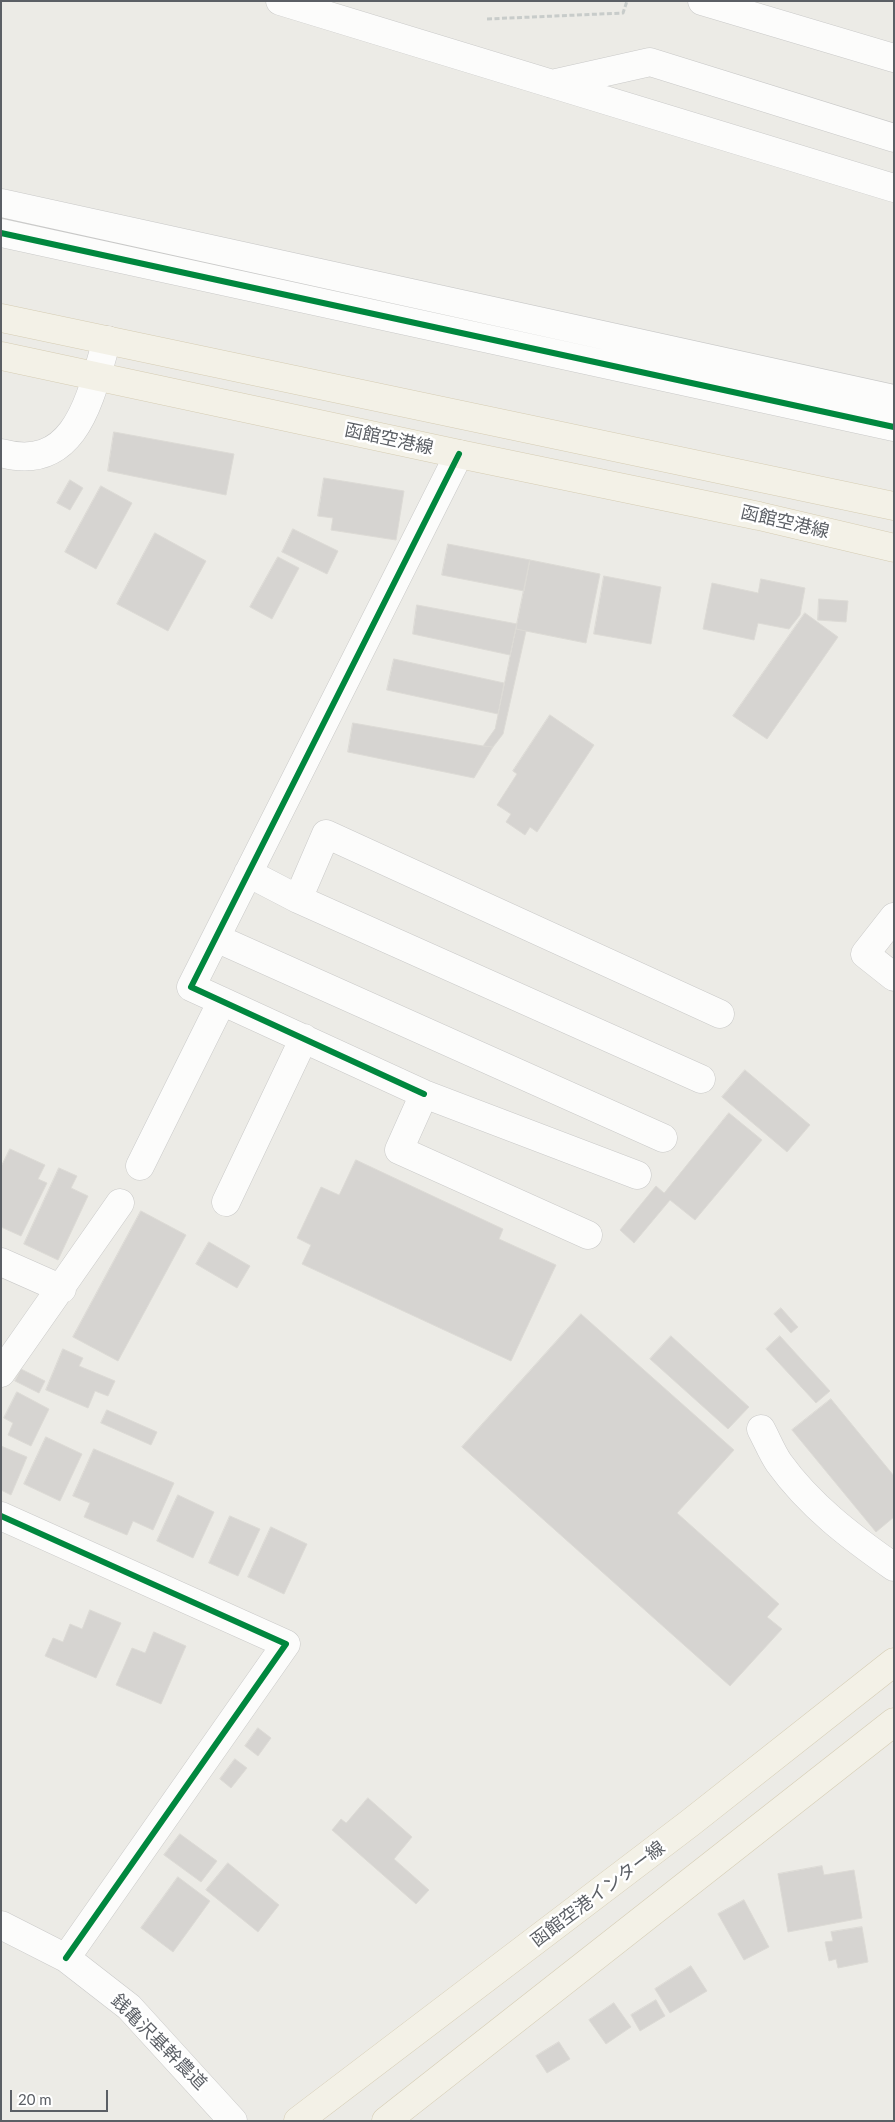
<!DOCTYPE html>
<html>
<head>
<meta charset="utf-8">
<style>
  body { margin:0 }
  #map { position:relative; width:895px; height:2122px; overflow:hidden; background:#ecebe6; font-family:Lato,sans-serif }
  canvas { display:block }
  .frame { position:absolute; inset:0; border:2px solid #5b5f65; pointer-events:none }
  .scale { position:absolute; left:10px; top:2090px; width:98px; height:22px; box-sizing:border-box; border:2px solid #5b5f65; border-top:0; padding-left:6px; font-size:15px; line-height:18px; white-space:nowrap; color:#5b5f65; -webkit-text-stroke:4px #fff; paint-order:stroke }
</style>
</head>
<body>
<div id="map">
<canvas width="895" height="2122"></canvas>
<div class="frame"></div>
<div class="scale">20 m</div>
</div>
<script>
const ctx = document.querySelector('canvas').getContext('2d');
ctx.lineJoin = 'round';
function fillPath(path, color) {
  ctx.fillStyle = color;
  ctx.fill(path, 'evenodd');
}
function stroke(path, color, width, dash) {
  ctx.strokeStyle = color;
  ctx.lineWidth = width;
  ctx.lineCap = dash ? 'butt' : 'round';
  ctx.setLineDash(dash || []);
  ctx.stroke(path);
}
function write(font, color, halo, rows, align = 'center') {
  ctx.font = font + ' Lato,"Noto Sans JP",sans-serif';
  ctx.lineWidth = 5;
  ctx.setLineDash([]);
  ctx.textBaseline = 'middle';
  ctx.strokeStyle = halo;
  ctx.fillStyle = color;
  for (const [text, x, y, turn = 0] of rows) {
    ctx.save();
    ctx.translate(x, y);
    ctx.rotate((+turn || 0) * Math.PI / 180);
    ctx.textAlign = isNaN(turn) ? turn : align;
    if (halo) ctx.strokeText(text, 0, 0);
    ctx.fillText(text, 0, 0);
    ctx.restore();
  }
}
const building = new Path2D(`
  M114 432 234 454 226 495 108 471Z
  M324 478 404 491 396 540 331 530 333 518 318 516Z
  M70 480 83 488 70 510 57 503Z
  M101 486 132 503 96 569 65 552Z
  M293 529 338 551 327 574 282 552Z
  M155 533 206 561 168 631 117 604Z
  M448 544 530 560 524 591 442 575Z
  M278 557 299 568 272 619 250 607Z
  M530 560 600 574 586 643 516 629Z
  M604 576 661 587 651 644 594 634Z
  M761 579 805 588 800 615 789 629 758 623 754 640 703 629 712 583 758 593Z
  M819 599 848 601 846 622 818 620Z
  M417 605 517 624 510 655 413 634Z
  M805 613 838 637 767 739 733 716Z
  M516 629 526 631 503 734 493 747 483 746 495 729Z
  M394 659 504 683 498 714 387 690Z
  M550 715 594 745 537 832 530 827 525 835 506 822 511 814 497 805 517 774 513 771Z
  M353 723 483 746 493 747 474 778 348 752Z
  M745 1070 810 1125 787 1152 722 1097Z
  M729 1113 762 1140 695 1220 670 1200 634 1243 620 1230 656 1186 664 1193Z
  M10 1149 45 1165 38 1179 47 1183 21 1236 1 1227V1167Z
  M356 1160 503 1229 499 1239 556 1265 511 1361 302 1264 311 1245 297 1238 321 1187 339 1195Z
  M59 1168 77 1176 71 1188 88 1196 58 1260 24 1244Z
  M141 1211 186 1235 118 1361 73 1337Z
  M209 1242 250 1266 237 1288 196 1264Z
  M781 1308 798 1327 791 1333 774 1314Z
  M581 1314 734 1450 677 1513 779 1604 767 1617 782 1629 730 1686 462 1447Z
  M671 1336 749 1407 728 1429 650 1359Z
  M780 1336 830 1391 816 1403 766 1349Z
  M63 1349 83 1358 79 1366 115 1381 108 1396 95 1391 88 1408 46 1390Z
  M21 1369 45 1381 39 1393 15 1381Z
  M17 1392 49 1409 31 1446 8 1435 13 1423 4 1418Z
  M831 1399 894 1476V1517L876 1532 792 1430Z
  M107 1410 157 1432 151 1445 101 1423Z
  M46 1437 82 1454 60 1501 24 1484Z
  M1 1446 27 1457 11 1495 1 1490Z
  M94 1449 174 1483 153 1530 133 1521 127 1535 84 1517 90 1503 73 1496Z
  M178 1495 214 1512 193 1558 157 1541Z
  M230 1516 260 1529 238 1576 209 1563Z
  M271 1527 307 1544 284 1594 248 1577Z
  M90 1610 121 1623 96 1678 45 1656 53 1638 63 1642 70 1624 82 1629Z
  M154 1632 186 1646 161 1704 116 1685 132 1648 145 1653Z
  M258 1728 271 1738 258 1756 245 1746Z
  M235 1759 247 1768 231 1788 220 1779Z
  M368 1798 412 1837 394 1859 429 1890 416 1904 332 1830 341 1819 346 1823Z
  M180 1834 217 1861 201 1882 164 1855Z
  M228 1863 279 1905 258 1932 206 1890Z
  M822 1866 824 1875 854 1870 862 1918 788 1932 778 1874Z
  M178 1877 210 1901 173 1952 141 1928Z
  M744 1900 769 1947 744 1960 718 1914Z
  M862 1927 868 1962 838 1968 836 1959 829 1961 825 1942 833 1941 831 1932Z
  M691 1966 707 1991 670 2013 655 1989Z
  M656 2000 665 2016 640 2031 631 2015Z
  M614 2003 631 2027 606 2044 589 2020Z
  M559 2042 570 2059 547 2073 536 2056Z`);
fillPath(building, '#d6d4d1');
stroke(building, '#dcdad5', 1);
const minor = new Path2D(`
  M280 1 894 188
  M702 1 894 58
  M552 84 650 62 894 138
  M1 203 894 399
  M1 233 894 427
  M1 453C78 474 91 393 107 340
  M459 454 191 987 424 1094 637 1175
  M248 873 298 899 326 834 720 1014
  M298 899 701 1079
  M894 917 865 954 894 977
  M216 938 663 1138
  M424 1094 399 1150 588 1235
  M140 1166 222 1001
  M226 1202 304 1038
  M1 1262 62 1289
  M1 1373 120 1203
  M761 1429C767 1440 772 1453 779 1463 810 1506 851 1537 894 1567
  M1 1516 286 1644 66 1958
  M1 1925 66 1958 129 2007 233 2121`);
const major = new Path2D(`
  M1 318 894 506
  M1 356 459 454 759 516 894 548
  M298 2121 690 1823 894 1662
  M386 2121 894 1722`);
stroke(minor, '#c9c9c8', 29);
stroke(major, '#d5ccb3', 29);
stroke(new Path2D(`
  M487 19 623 13 627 1`), '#c8ccca', 3, [5, 2.5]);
stroke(minor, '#fcfcfb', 28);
stroke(major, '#f3f1e7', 28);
stroke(new Path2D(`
  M1 233 894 427
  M424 1094 191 987 459 454
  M1 1516 286 1644 66 1958`), '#00873e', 6);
write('18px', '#5b5f65', '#fff', [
  ["函館空港線",389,439,12],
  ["函館空港線",785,522,13],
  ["函館空港インター線",598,1894,-37],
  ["銭亀沢基幹農道",159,2042,45]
]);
</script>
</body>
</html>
